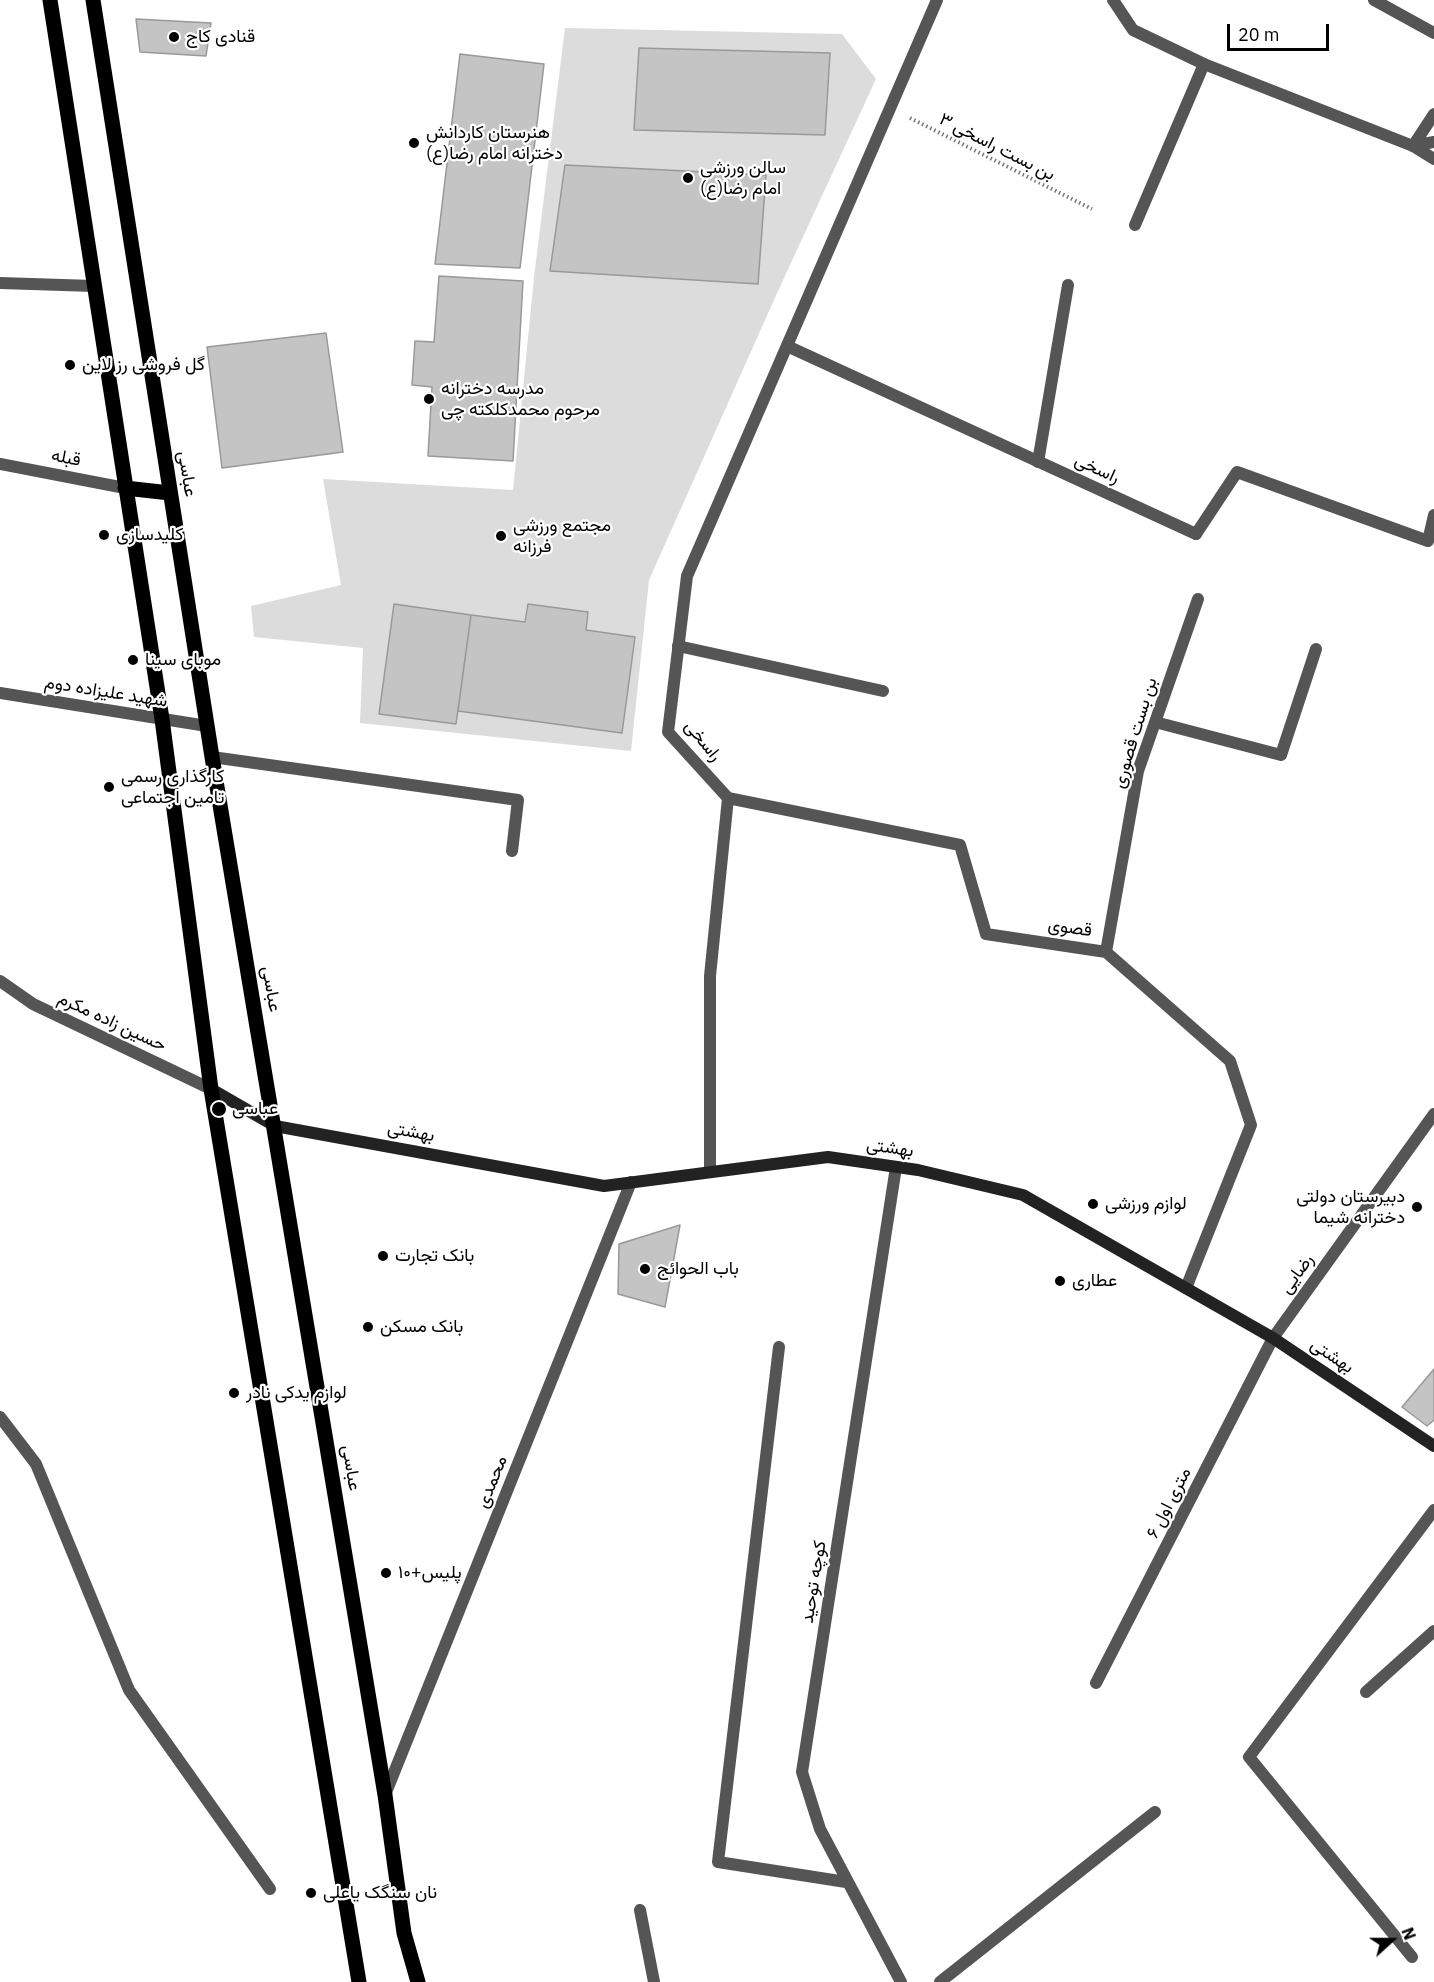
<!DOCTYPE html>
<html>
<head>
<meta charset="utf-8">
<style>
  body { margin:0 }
  #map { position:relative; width:1434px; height:1982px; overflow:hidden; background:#fff; font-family:"IBM Plex Sans",sans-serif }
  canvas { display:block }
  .north { position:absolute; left:1362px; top:1910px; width:60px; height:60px; -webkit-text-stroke:4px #fff; paint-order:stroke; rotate:69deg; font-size:16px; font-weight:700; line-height:24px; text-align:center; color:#000 }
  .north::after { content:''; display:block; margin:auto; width:21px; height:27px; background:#000; clip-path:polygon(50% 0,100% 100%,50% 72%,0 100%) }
  .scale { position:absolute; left:1227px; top:24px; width:102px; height:27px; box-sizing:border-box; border:3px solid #000; border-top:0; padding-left:8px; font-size:18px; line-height:21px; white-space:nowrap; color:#000; -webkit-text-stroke:4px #fff; paint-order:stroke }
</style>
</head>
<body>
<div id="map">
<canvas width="1434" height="1982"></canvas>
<div class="north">N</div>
<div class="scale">20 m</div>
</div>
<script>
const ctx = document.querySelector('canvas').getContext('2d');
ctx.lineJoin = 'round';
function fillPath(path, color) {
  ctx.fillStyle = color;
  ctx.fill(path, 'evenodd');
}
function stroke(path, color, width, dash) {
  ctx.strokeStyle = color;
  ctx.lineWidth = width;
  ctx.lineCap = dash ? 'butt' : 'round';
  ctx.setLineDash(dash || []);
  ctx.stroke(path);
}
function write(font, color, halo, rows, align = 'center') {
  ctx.font = font + ' "IBM Plex Sans",Vazirmatn,sans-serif';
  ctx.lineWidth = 4.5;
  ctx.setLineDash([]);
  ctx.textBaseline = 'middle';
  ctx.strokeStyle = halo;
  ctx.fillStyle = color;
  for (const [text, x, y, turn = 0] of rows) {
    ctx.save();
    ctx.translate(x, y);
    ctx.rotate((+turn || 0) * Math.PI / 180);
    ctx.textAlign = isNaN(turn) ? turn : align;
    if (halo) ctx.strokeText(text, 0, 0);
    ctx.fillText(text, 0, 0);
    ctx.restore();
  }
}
fillPath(new Path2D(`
  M565 28 842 34 876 79 778 291 649 580 631 751 360 723 363 648 254 637 251 606 341 585 323 479 513 490 534 277Z`), '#dcdcdc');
const building = new Path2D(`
  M136 19 211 23 206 56 140 52Z
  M639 48 830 53 825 135 634 130Z
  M460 54 544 64 520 268 435 264Z
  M565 165 766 175 758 284 550 271Z
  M439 276 523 281 513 461 428 456 432 387 412 385 415 341 434 342Z
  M326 333 343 452 222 468 207 347Z
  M394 604 471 615 456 724 379 714Z
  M528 604 588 612 586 630 635 637 622 733 458 711 471 615 525 622Z
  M680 1225 665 1307 618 1294 619 1244Z
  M1434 1369V1420L1427 1426 1402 1407Z`);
fillPath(building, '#c4c4c4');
stroke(building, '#999', 1.5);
stroke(new Path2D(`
  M910 118 1092 209`), '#777', 4, [1.5, 3]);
stroke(new Path2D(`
  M1413 146 1434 159
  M1135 225 1204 64
  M1038 462 1068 285
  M1196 534 1237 472 1428 541 1434 515
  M678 646 883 691
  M0 693 207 726
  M212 757 518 800 512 851
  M1366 1692 1434 1631`), '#555', 12);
stroke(new Path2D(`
  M1113 0 1133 30 1204 64 1413 146
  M1374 0 1434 33
  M1434 114 1413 146 1434 142
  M0 283 94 286
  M787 346 1196 534
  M0 464 125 488
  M1155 722 1281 755 1316 649
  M728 798 960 845 986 934 1106 952 1230 1061 1251 1125 1186 1288
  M1106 952 1138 771 1198 599
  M0 981 33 1004 211 1089
  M896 1167 802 1772 820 1829 901 1982
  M710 1171V976L728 798 668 732 687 576 937 0
  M779 1347 718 1862 846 1882
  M0 1417 36 1464 129 1690 270 1889
  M1096 1683 1273 1338 1434 1114
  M385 1795 631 1182
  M640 1910 654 1982
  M1412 1957 1249 1757 1434 1510
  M940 1982 1155 1812`), '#555', 12);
stroke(new Path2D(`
  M211 1089 275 1126 604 1186 828 1157 918 1170 1023 1195 1273 1338 1434 1446`), '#222', 12);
stroke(new Path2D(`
  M50 0 162 719 211 1089 359 1982
  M93 0 212 757 385 1795 404 1933 418 1982
  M125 488 170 493`), '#000', 15);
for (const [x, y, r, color] of [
  [174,37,6,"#000"],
  [414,143,6,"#000"],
  [688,178,6,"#000"],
  [70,365,6,"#000"],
  [429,399,6,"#000"],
  [104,535,6,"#000"],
  [501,536,6,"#000"],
  [133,660,6,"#000"],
  [109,787,6,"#000"],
  [219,1109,8,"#000"],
  [1093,1204,6,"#000"],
  [1417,1207,6,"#000"],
  [383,1256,6,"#000"],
  [645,1269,6,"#000"],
  [1060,1281,6,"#000"],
  [368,1327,6,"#000"],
  [234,1393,6,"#000"],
  [386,1573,6,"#000"],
  [311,1893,6,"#000"]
]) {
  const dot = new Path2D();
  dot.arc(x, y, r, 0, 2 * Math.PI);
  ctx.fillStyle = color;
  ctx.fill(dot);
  stroke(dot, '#fff', 2);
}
write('18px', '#000', '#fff', [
  ["قنادی کاج",186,37],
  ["هنرستان کاردانش",426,133],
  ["دخترانه امام رضا(ع)",426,154],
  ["سالن ورزشی",700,168],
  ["امام رضا(ع)",700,189],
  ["گل فروشی رز لاین",82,365],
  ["مدرسه دخترانه",441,389],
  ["مرحوم محمدکلکته چی",441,410],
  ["مجتمع ورزشی",513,526],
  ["فرزانه",513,547],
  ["کلیدسازی",116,535],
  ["موبای سینا",145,660],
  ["کارگذاری رسمی",121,777],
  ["تامین اجتماعی",121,798],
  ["عباسی",232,1109],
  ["دبیرستان دولتی",1405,1197,"right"],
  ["دخترانه شیما",1405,1218,"right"],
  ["لوازم ورزشی",1105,1204],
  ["بانک تجارت",395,1256],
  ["باب الحوائج",657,1269],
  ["عطاری",1072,1281],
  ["بانک مسکن",380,1327],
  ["لوازم یدکی نادر",246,1393],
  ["پلیس+۱۰",398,1573],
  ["نان سنگک یاعلی",323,1893]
], 'left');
write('18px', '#000', '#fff', [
  ["بن بست راسخی ۳",997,147,27],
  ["قبله",66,458,11],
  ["راسخی",1097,469,25],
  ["عباسى",187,474,81],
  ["شهید علیزاده دوم",106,692,9],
  ["بن بست قصوری",1135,733,-73],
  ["راسخی",703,741,51],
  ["قصوی",1070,928,8],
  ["عباسى",271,989,80],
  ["حسین زاده مکرم",112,1022,25],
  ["بهشتی",411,1132,10],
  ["بهشتی",890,1148,8],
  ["رضایی",1297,1274,-54],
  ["بهشتی",1332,1356,34],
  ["عباسى",351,1468,81],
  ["محمدی",492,1482,-68],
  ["۶ متری اول",1169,1503,-63],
  ["کوچه توحید",814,1582,-81]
]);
</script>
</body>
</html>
